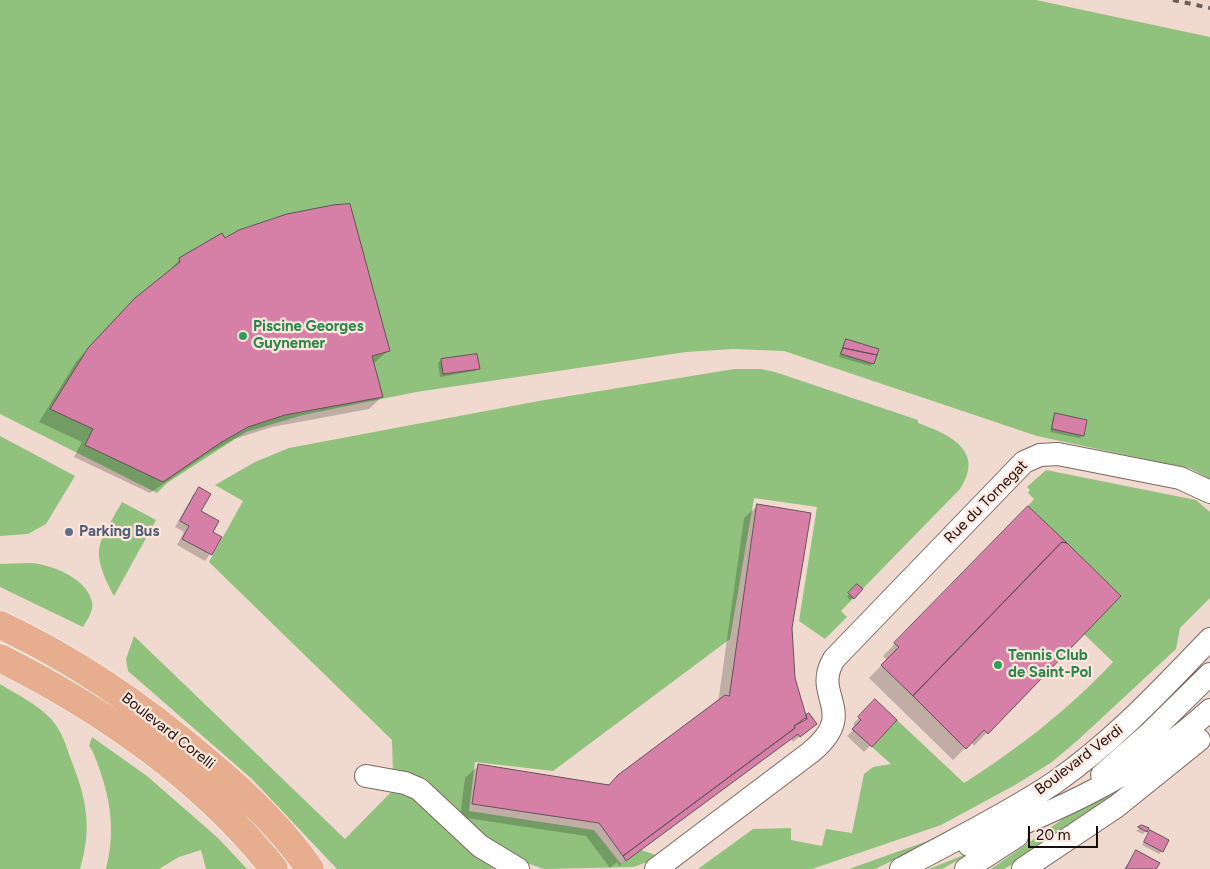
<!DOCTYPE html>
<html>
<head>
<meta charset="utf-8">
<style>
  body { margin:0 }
  #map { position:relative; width:1210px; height:869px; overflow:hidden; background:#f0d9cf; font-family:Figtree,sans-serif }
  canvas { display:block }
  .scale { position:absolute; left:1028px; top:826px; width:70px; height:22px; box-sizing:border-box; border:2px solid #160e0b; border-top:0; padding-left:6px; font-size:15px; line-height:18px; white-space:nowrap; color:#160e0b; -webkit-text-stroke:4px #fee6dc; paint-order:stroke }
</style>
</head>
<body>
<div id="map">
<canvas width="1210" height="869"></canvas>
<div class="scale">20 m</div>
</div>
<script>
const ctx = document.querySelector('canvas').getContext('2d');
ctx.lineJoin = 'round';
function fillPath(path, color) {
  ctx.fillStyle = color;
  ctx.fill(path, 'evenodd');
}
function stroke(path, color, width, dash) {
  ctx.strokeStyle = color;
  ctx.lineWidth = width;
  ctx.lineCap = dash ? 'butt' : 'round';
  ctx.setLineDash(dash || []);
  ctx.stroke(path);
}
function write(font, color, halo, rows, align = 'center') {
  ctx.font = font + ' Figtree,sans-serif';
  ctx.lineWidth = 4.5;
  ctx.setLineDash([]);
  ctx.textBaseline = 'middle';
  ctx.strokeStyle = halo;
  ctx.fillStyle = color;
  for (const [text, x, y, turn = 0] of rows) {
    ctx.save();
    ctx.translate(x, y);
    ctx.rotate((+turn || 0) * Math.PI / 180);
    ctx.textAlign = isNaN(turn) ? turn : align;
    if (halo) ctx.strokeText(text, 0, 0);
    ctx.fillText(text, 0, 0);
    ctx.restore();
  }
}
fillPath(new Path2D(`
  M0 0H1036L1210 37V479L1191 469 1037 436 784 351 733 349 686 352 416 392 303 415 246 432 167 483 157 493 0 414Z
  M734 369H761L775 372 918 420V423C948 434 986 450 960 489L841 611 847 617 825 639 799 621 817 507 754 498 730 639 553 771 475 762 469 811 594 830 621 864 641 850 656 855 647 862 633 867 544 869 513 858 468 823 425 778 393 773 392 740 209 562 243 501 215 485 255 462 289 448 539 401Z
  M0 436 75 476 46 524 28 534 0 536Z
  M1046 470 1196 500 1210 512V598L1180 628 1176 649 1078 740 1052 762 1015 785 941 825 812 869H698L753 829 791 828V840L822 846 826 829 852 833 864 774 873 767 891 764 872 747 897 720 964 783C1019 748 1068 710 1113 662L1084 634 1121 596 1028 506 1034 499 1028 493 1030 490 1027 487Z
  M122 502 156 520 114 596C89 548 98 545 122 502Z
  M30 563C51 564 87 578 92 602 94 611 87 620 83 627L0 587V564Z
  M134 636 345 839 393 790 411 792 463 844 494 869H337L252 779 128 671 126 659Z
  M0 684C16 694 35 703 48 716 60 727 65 742 70 757 86 798 93 825 80 869H0Z
  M92 737 147 776 218 838 247 869H206L201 850 179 857 159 869H106C117 826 109 790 92 750L89 746Z
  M1143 772 1068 832 1004 869H991L1077 809Z
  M950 833 875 869H849Z
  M976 850 942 869H929Z`), '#90c27d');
fillPath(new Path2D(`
  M225 239 389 350 373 364 382 397 369 409 272 427 234 439 206 455 150 493 74 457 82 442 39 422 76 362 122 312 167 274 180 259Z
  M846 340 873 363 870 366 839 357Z
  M441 360 478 368 475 371 440 377 438 363Z
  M1056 415 1083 436 1080 438 1050 432 1053 418Z
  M199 489V512L211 532 221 538 205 561 177 545 184 532 175 527 193 495Z
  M757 506 791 628 792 665 805 717 809 715 815 724 793 742 791 739 619 866 617 862 610 868 586 836 460 817 465 778 478 766 609 786 718 703 744 518Z
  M1028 507 1120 596 974 746 971 742 953 760 869 678 887 660 883 656Z
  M857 586 861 589 850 600 847 597Z
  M875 701 895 720 864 752 847 736 856 727 853 724Z
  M1142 826 1146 831 1143 834 1136 831Z
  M1150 832 1162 851 1159 854 1142 845Z
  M1136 852 1155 869H1124Z`), '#0003');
const building = new Path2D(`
  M350 204 390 351 372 356 383 397 285 415 248 427 220 443 163 482 85 445 93 429 50 409 88 348 135 298 180 262 179 258 222 233 225 238 239 230 287 214 333 205Z
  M846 339 879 349 877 355 843 348Z
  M843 348 877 355 874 364 841 354Z
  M477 354 480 369 443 374 441 359Z
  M1055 413 1087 420 1084 436 1052 429Z
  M199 487 211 494 201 511 219 521 213 532 222 537 212 555 182 539 189 526 180 521Z
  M757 504 811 513 792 628 795 678 807 719 805 718 794 726 795 728 623 856 599 823 472 804 478 764 609 785 618 775 717 701 725 695 729 696Z
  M1028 506 1067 543 1062 542 913 696 881 665 899 647 894 643Z
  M1062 542 1067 543 1121 596 988 734 984 730 966 749 913 696Z
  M857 584 863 589 854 599 848 593Z
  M875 699 897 720 872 747 852 729 861 720 858 717Z
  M809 713 817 724 800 737 798 734 626 861 623 856 795 728 794 726 807 719 806 715Z
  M1142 825 1149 828 1147 832 1138 827Z
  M1150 830 1169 840 1163 852 1144 842Z
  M1136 850 1160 863 1156 869H1126Z`);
fillPath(building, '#d780a7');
stroke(building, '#655159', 1);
const minor = new Path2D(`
  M1102 775 1149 734 1210 674
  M366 776 405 783 419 789 480 846 518 869
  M969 845C1058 811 1139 775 1210 710
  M656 869 811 752C860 711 811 697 834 659L1024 462 1040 455 1058 454 1180 478 1210 492
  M901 869C952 841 1006 815 1054 783 1113 742 1161 690 1210 639
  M966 869 1017 836
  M1023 869 1117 806 1199 740`);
const major = new Path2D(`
  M0 625C75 660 142 706 205 760 244 792 281 827 310 869
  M0 658C102 709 203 779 274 869`);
stroke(minor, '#7c685f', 24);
stroke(major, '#fff', 29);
stroke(minor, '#fff', 22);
stroke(major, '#e6ae8e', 28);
stroke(new Path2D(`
  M1173 0 1210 8`), '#6c5e58', 4, [6, 6]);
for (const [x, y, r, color] of [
  [243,336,5,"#2e9e5b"],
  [69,532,5,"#5c6f8a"],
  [998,665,5,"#2e9e5b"]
]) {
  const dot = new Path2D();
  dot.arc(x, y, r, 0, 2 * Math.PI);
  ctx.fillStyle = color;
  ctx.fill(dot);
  stroke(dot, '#fee6dc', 2);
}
write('bold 15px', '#27864d', '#fee6dc', [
  ["Piscine Georges",253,327],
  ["Guynemer",253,344],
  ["Tennis Club",1008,656],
  ["de Saint-Pol",1008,673]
], 'left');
write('15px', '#160e0b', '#fee6dc', [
  ["Rue du Tornegat",986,502,-45],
  ["Boulevard Corelli",168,731,38],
  ["Boulevard Verdi",1079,760,-37]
]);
write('bold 15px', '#4e5e75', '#fee6dc', [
  ["Parking Bus",79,532]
], 'left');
</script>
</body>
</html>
